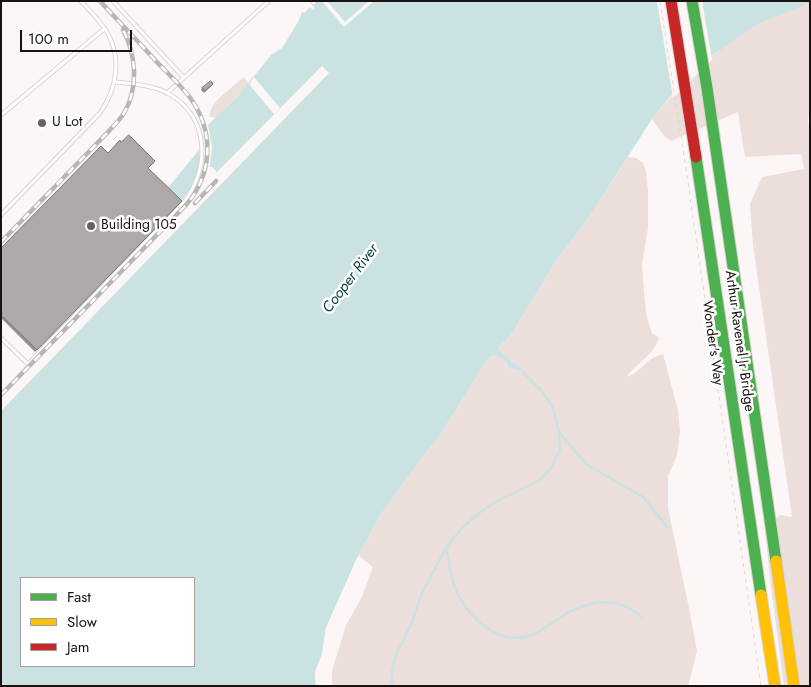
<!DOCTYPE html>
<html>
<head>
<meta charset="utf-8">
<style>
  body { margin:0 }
  #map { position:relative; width:811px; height:687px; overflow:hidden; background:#fcf7f6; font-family:Jost,sans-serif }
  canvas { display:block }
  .frame { position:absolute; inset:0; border:2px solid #191210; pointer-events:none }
  .legend { position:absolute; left:20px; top:577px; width:175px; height:90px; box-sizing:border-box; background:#fff; border:1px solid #a3a09f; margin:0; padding:6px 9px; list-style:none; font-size:15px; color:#191210 }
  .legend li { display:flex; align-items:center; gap:10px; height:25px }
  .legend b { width:25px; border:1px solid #a3a09f }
  .scale { position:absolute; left:20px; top:30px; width:112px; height:22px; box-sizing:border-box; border:2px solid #191210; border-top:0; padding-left:6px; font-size:15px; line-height:18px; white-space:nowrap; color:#191210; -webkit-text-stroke:4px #fff; paint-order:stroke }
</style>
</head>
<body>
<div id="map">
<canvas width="811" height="687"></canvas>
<div class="frame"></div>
<ul class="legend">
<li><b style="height:6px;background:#4caf50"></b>Fast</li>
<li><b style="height:6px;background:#ffc107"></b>Slow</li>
<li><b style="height:6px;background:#c62828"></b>Jam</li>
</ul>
<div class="scale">100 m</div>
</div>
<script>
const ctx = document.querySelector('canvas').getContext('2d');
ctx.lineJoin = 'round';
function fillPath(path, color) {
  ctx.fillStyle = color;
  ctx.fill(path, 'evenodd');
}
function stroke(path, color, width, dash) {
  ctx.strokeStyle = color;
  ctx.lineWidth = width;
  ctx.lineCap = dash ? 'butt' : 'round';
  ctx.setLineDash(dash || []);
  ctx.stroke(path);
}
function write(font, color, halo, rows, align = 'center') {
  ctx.font = font + ' Jost,sans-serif';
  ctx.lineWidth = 5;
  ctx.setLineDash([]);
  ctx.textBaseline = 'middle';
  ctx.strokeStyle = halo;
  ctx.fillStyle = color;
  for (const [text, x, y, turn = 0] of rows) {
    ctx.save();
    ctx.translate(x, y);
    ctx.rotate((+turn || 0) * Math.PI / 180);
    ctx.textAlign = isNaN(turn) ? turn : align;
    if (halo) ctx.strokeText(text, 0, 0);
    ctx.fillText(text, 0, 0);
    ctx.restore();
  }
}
fillPath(new Path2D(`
  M810 3V109L808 121 810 132V686H784L771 587 765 530 780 515 792 517 753 245 750 204 762 177 804 169 801 154 745 157 738 112 671 141 665 137 652 119C680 85 718 47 756 24 771 15 792 8 810 3Z
  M244 77 249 84 216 118 210 117C207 104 234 86 244 77Z
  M628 157 636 158 643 163 646 171 648 191V228L642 264 646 314 652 333 659 338C654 355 636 364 626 377 640 373 647 357 663 354L678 410 680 430 677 456 668 476V508L689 608 697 651 688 686H332V671L346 625 362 597 373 567 359 556 361 550 379 517 419 462 438 438 487 360 491 356 497 354 506 361 509 368 522 372V368L510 360 499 350 500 346 511 335 556 261 588 219Z`), '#ecdeda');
fillPath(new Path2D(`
  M316 1H810V3L757 24 712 56 669 98 652 119 588 219 556 261 511 335 500 346 499 350 510 360 522 368 523 372 509 368 506 361 497 355 491 356 487 360 438 438 419 462 379 517 361 550 326 628 322 654 315 673 316 686H1V411L329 73 322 66 217 172 212 167 199 165 193 185 180 203 166 190 199 150 208 125 237 97 271 55 282 48 298 22 302 12 304 13 310 7 313 10 315 8 312 5ZM21 578H194V666H21Z`), '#cae3e2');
fillPath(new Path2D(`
  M322 1H327L345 22 369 1H374L344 27Z
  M657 1H702L712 60 673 98Z
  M254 77 280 108 274 114 249 84Z
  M208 125 212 147 210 166 199 165V150Z
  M359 556 361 557 358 561 328 628 324 655 317 673 318 686H316L315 673 322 654 326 628 356 560Z`), '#fcf7f6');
stroke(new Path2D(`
  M559 432 586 464 643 497 668 528
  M446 548C449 559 450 571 453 582 463 614 498 649 533 634 546 629 557 619 569 612 594 599 622 597 642 618
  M392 686V671L395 658 412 622 421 595 446 548 462 528 479 513 499 500 540 480 552 467 560 449 559 432 553 408 542 391 523 372`), '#cae3e2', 2.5);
const lane = new Path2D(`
  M113 1 184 78
  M312 1 314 3
  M167 93 269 1
  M1 115 104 29
  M1 215 100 113C117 89 122 58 107 32 100 21 90 11 81 1
  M1 338 28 364 185 201C209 167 210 120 171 95 155 85 133 84 115 82`);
const fast = new Path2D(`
  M692 1 707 88 776 561
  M696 157 761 595`);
const slow = new Path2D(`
  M776 561 794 686
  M761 595 775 686`);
const jam = new Path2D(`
  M671 1 696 157`);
stroke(lane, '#d9d3d1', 5);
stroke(fast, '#d9d3d1', 13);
stroke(slow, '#d9d3d1', 13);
stroke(jam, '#d9d3d1', 13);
stroke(new Path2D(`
  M330 1 345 19 365 1
  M660 1 685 162 761 686
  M320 4 338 24`), '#dad8d8', 1, [4, 4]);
stroke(lane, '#fffefe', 3);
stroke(fast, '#4caf50', 11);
stroke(slow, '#ffc107', 11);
stroke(jam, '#c62828', 11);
const rail = new Path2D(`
  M195 203 216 181
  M1 242 109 131C114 125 120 120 124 113 139 88 136 54 123 30
  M1 395 186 205C212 175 215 133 191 99 181 85 167 73 155 60 137 40 118 21 100 1`);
stroke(rail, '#b8b6b5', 4.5);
stroke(rail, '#fff', 2.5, [8]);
fillPath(new Path2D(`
  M213 84 204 93 201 90 202 88Z
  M121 142 154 163 148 168 182 201 35 352 1 318V248L108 153Z`), '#969090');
const building = new Path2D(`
  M211 81 213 84 205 91 202 88Z
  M129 135 155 161 148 168 182 201 37 350 1 315V248L101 146 108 153 120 140 121 142Z`);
fillPath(building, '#aea8a7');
stroke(building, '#7a7675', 1);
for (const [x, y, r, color] of [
  [42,123,5,"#686260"],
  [91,226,5,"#686260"]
]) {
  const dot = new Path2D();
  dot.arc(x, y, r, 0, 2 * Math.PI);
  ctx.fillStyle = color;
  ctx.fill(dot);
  stroke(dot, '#fff', 2);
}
write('14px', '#191210', '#fff', [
  ["U Lot",52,123],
  ["Building 105",101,226]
], 'left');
write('14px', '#191210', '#fff', [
  ["Arthur Ravenel Jr Bridge",739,341,82],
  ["Wonder's Way",712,343,82]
]);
write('italic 15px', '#074343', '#fff', [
  ["Cooper River",351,279,-53]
]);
</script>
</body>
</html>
